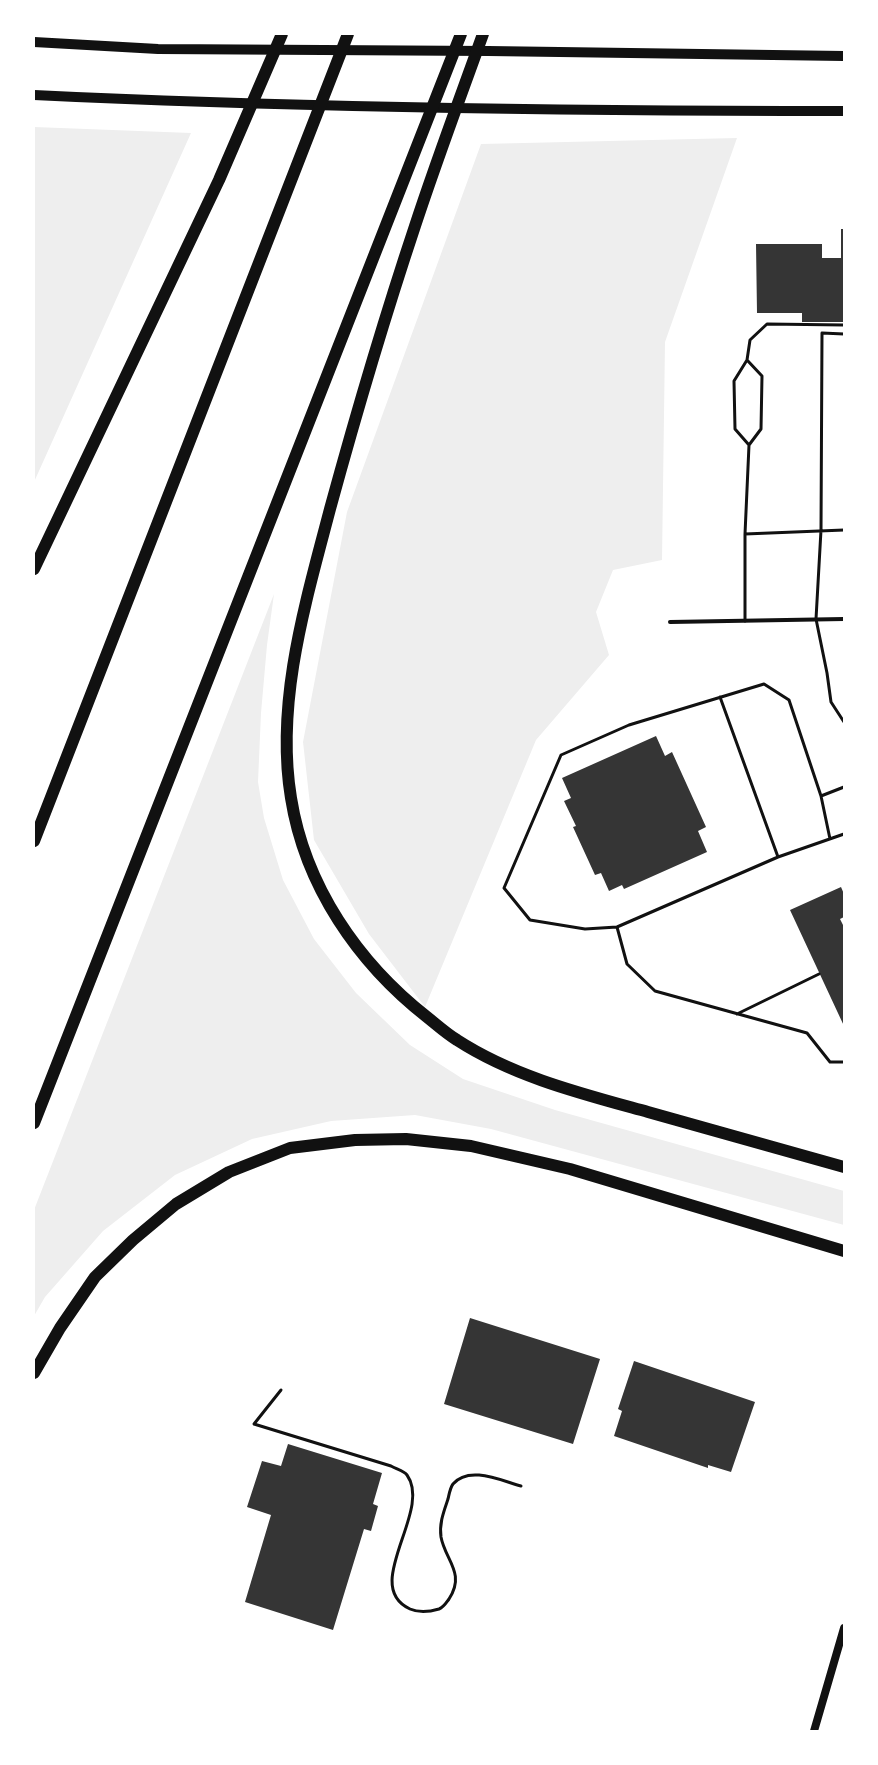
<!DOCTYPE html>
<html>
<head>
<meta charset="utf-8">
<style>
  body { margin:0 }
  #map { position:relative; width:878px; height:1765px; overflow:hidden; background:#fff; font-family:Rubik,sans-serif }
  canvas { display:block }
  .frame { position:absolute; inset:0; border:35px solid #fff; pointer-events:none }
</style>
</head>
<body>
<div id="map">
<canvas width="878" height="1765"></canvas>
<div class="frame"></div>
</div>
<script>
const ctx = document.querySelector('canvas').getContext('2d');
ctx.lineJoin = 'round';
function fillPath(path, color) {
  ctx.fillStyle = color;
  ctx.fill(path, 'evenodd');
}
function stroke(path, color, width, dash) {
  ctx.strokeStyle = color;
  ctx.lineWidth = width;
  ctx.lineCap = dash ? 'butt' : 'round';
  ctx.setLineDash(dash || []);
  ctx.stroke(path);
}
fillPath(new Path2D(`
  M34 127 191 133 34 482Z
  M737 138 665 342 662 560 613 570 596 612 609 655 536 740 425 1007 369 934 314 840 303 742 347 512 481 144Z
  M274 594 267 645 261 713 258 782 264 818 283 880 314 939 356 993 410 1045 463 1079 555 1110 844 1191V1225L491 1129 415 1115 331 1121 252 1139 175 1175 103 1231 45 1297 34 1316V1210Z`), '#eee');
fillPath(new Path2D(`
  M841 229H844V322H802V313H757L756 244H822V258H841Z
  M656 736 665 756 672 752 706 827 698 831 707 852 624 889 622 885 609 891 601 873 595 875 573 827 576 826 564 801 571 798 562 778Z
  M841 887 844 894V917L840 919 844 927V1026L790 910Z
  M470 1318 600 1359 573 1444 444 1404Z
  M634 1361 755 1402 731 1472 708 1465V1468L614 1436 622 1411 618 1409Z
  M288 1444 382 1473 373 1504 378 1506 371 1531 364 1529 333 1630 245 1602 271 1515 247 1507 262 1461 281 1466Z`), '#353535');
stroke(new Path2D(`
  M844 334 822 333 821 530 816 619 827 673 831 702 844 722
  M749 445 735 429 734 381 747 360 750 340 767 324 844 325
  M745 534 844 530
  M745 621V534L749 445 761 429 762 376 747 360
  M720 697 778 857
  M821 796 844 787
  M830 839 821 796 789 700 764 684 629 725 561 755 504 888 530 920 585 929 617 927 778 857 844 834
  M617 927 627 964 655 991 807 1033 830 1062H844
  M737 1014 819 974
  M281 1390 254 1424 391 1466C396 1469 404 1471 407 1475 433 1511 360 1586 410 1609 419 1613 429 1612 439 1609 444 1607 446 1603 449 1599 466 1573 445 1560 441 1537 439 1523 444 1511 448 1499 449 1495 450 1488 453 1484 469 1465 502 1481 521 1486`), '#111', 3);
stroke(new Path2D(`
  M670 622 844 619`), '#111', 4);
stroke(new Path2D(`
  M814 1731 844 1628`), '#111', 8);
stroke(new Path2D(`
  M34 42 158 49 488 51 844 56
  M34 95C304 108 574 111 844 111`), '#111', 10);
stroke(new Path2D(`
  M483 34C460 98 436 162 415 226 384 319 356 414 330 509 306 601 275 702 291 798 305 886 358 963 427 1017 437 1025 447 1034 457 1040 514 1077 583 1094 648 1112 713 1130 779 1149 844 1167
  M34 569 219 180 282 34
  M34 841 348 34
  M34 1123 461 34
  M34 1373 60 1328 95 1277 133 1240 176 1204 229 1172 290 1148 355 1140 406 1139 471 1146 570 1169 844 1251`), '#111', 12);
</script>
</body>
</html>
